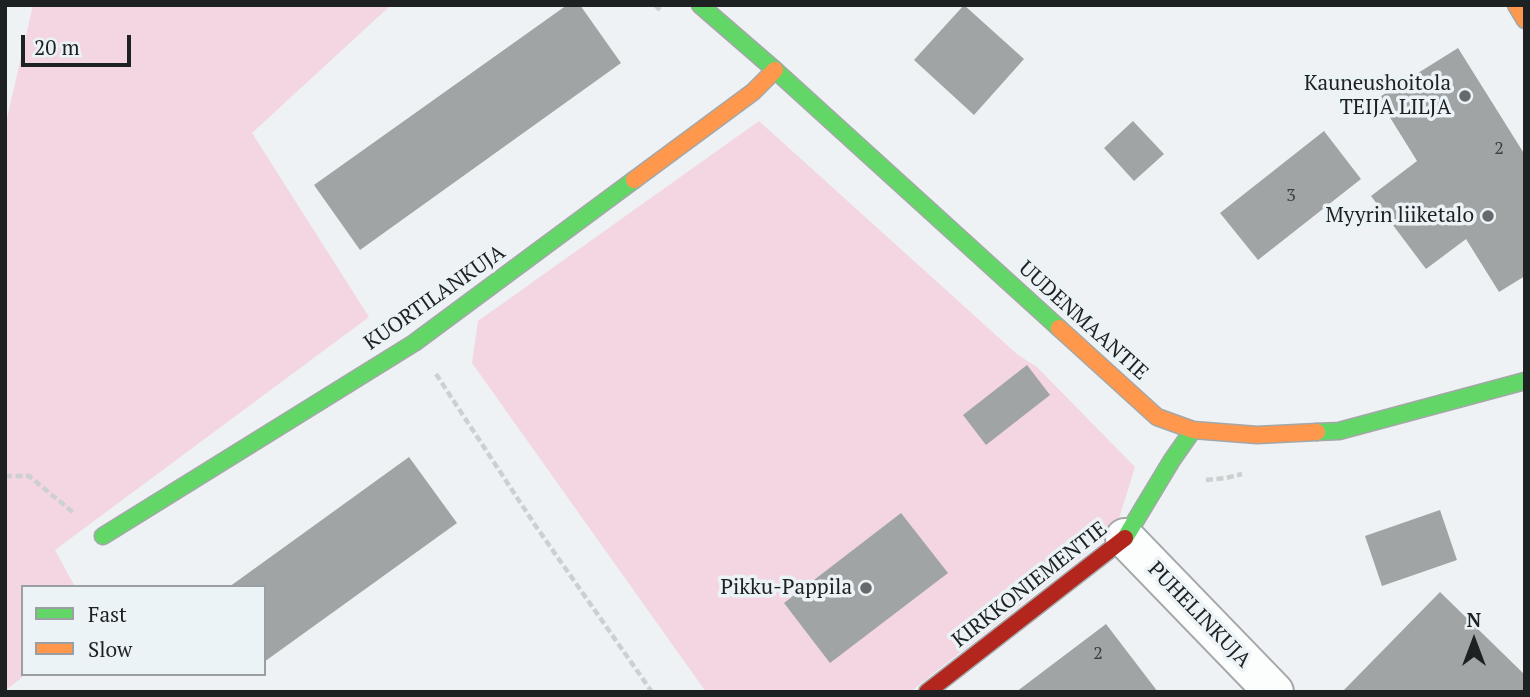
<!DOCTYPE html>
<html>
<head>
<meta charset="utf-8">
<style>
  body { margin:0 }
  #map { position:relative; width:1530px; height:697px; overflow:hidden; background:#eef2f4; font-family:"PT Serif",serif }
  canvas { display:block }
  .frame { position:absolute; inset:0; border:7px solid #1e2122; pointer-events:none }
  .legend { position:absolute; left:21px; top:585px; width:245px; height:91px; box-sizing:border-box; background:#ebf3f7; border:2px solid #999fa2; margin:0; padding:9px 12px; list-style:none; font-size:21px; color:#1e2122 }
  .legend li { display:flex; align-items:center; gap:14px; height:35px }
  .legend b { width:35px; border:2px solid #999fa2 }
  .north { position:absolute; left:1439px; top:606px; width:70px; height:70px; -webkit-text-stroke:5px #ebf3f7; paint-order:stroke; rotate:0deg; font-size:19px; font-weight:700; line-height:28px; text-align:center; color:#1e2122 }
  .north::after { content:''; display:block; margin:auto; width:24px; height:32px; background:#1e2122; clip-path:polygon(50% 0,100% 100%,50% 72%,0 100%) }
  .scale { position:absolute; left:21px; top:35px; width:110px; height:32px; box-sizing:border-box; border:4px solid #1e2122; border-top:0; padding-left:9px; font-size:21px; line-height:24px; white-space:nowrap; color:#1e2122; -webkit-text-stroke:5px #ebf3f7; paint-order:stroke }
</style>
</head>
<body>
<div id="map">
<canvas width="1530" height="697"></canvas>
<div class="frame"></div>
<ul class="legend">
<li><b style="height:9px;background:#63d668"></b>Fast</li>
<li><b style="height:9px;background:#ff974d"></b>Slow</li>
</ul>
<div class="north">N</div>
<div class="scale">20 m</div>
</div>
<script>
const ctx = document.querySelector('canvas').getContext('2d');
ctx.lineJoin = 'round';
function fillPath(path, color) {
  ctx.fillStyle = color;
  ctx.fill(path, 'evenodd');
}
function stroke(path, color, width, dash) {
  ctx.strokeStyle = color;
  ctx.lineWidth = width;
  ctx.lineCap = dash ? 'butt' : 'round';
  ctx.setLineDash(dash || []);
  ctx.stroke(path);
}
function write(font, color, halo, rows, align = 'center') {
  ctx.font = font + ' "PT Serif",serif';
  ctx.lineWidth = 7;
  ctx.setLineDash([]);
  ctx.textBaseline = 'middle';
  ctx.strokeStyle = halo;
  ctx.fillStyle = color;
  for (const [text, x, y, turn = 0] of rows) {
    ctx.save();
    ctx.translate(x, y);
    ctx.rotate((+turn || 0) * Math.PI / 180);
    ctx.textAlign = isNaN(turn) ? turn : align;
    if (halo) ctx.strokeText(text, 0, 0);
    ctx.fillText(text, 0, 0);
    ctx.restore();
  }
}
fillPath(new Path2D(`
  M33 5H391L252 133 369 317 55 550 75 587H23V674H26L5 691V127Z
  M759 121 1018 355 1037 367 1135 467 1115 531 910 692H706L472 363 478 321Z`), '#f3d6e1');
fillPath(new Path2D(`
  M567 5H580L621 63 360 250 314 185Z
  M964 5 1024 59 974 115 914 60Z
  M1458 48 1525 155V276L1499 292 1466 239 1426 269 1371 196 1417 161 1378 98Z
  M1133 121 1164 154 1134 181 1104 148Z
  M1324 131 1361 179 1258 260 1220 213Z
  M1027 365 1050 395 986 445 963 415Z
  M409 457 457 523 264 662V587H229Z
  M1440 510 1457 560 1382 586 1365 536Z
  M901 513 948 573 830 663 784 603Z
  M1440 592 1525 675V692H1342Z
  M1106 624 1158 692H1016Z`), '#a0a4a5');
const street = new Path2D(`
  M1125 538 1274 692`);
const fast = new Path2D(`
  M700 5 775 70 1059 328
  M1317 432 1339 431 1525 381
  M103 536 414 343 634 180
  M1125 538 1172 460 1193 430`);
const slow = new Path2D(`
  M1516 5 1525 20
  M634 180 753 92 775 70
  M1059 328 1157 417 1193 430 1257 435 1317 432`);
const jam = new Path2D(`
  M927 692 1125 538`);
stroke(street, '#a4a7a8', 42);
stroke(fast, '#a4a7a8', 19);
stroke(slow, '#a4a7a8', 19);
stroke(jam, '#a4a7a8', 19);
stroke(new Path2D(`
  M655 5 662 12
  M436 374 535 525 652 692
  M5 476H29L75 514
  M1206 480 1226 478 1242 474`), '#cdcfd0', 4.5, [7, 3.5]);
stroke(street, '#fcfdfd', 38);
stroke(fast, '#63d668', 16);
stroke(slow, '#ff974d', 16);
stroke(jam, '#b3261e', 16);
for (const [x, y, r, color] of [
  [1465,96,7,"#676a6c"],
  [1488,216,7,"#676a6c"],
  [866,588,7,"#676a6c"]
]) {
  const dot = new Path2D();
  dot.arc(x, y, r, 0, 2 * Math.PI);
  ctx.fillStyle = color;
  ctx.fill(dot);
  stroke(dot, '#ebf3f7', 2.5);
}
write('18px', '#3e4243', null, [
  ["2",1499,149],
  ["3",1291,196],
  ["2",1098,654]
]);
write('21px', '#1e2122', '#ebf3f7', [
  ["Kauneushoitola",1451,84],
  ["TEIJA LILJA",1451,108],
  ["Myyrin liiketalo",1474,216],
  ["Pikku-Pappila",852,588]
], 'right');
write('21px', '#1e2122', '#ebf3f7', [
  ["KUORTILANKUJA",435,298,-35],
  ["UUDENMAANTIE",1083,321,42],
  ["KIRKKONIEMENTIE",1030,585,-38],
  ["PUHELINKUJA",1199,615,46]
]);
</script>
</body>
</html>
